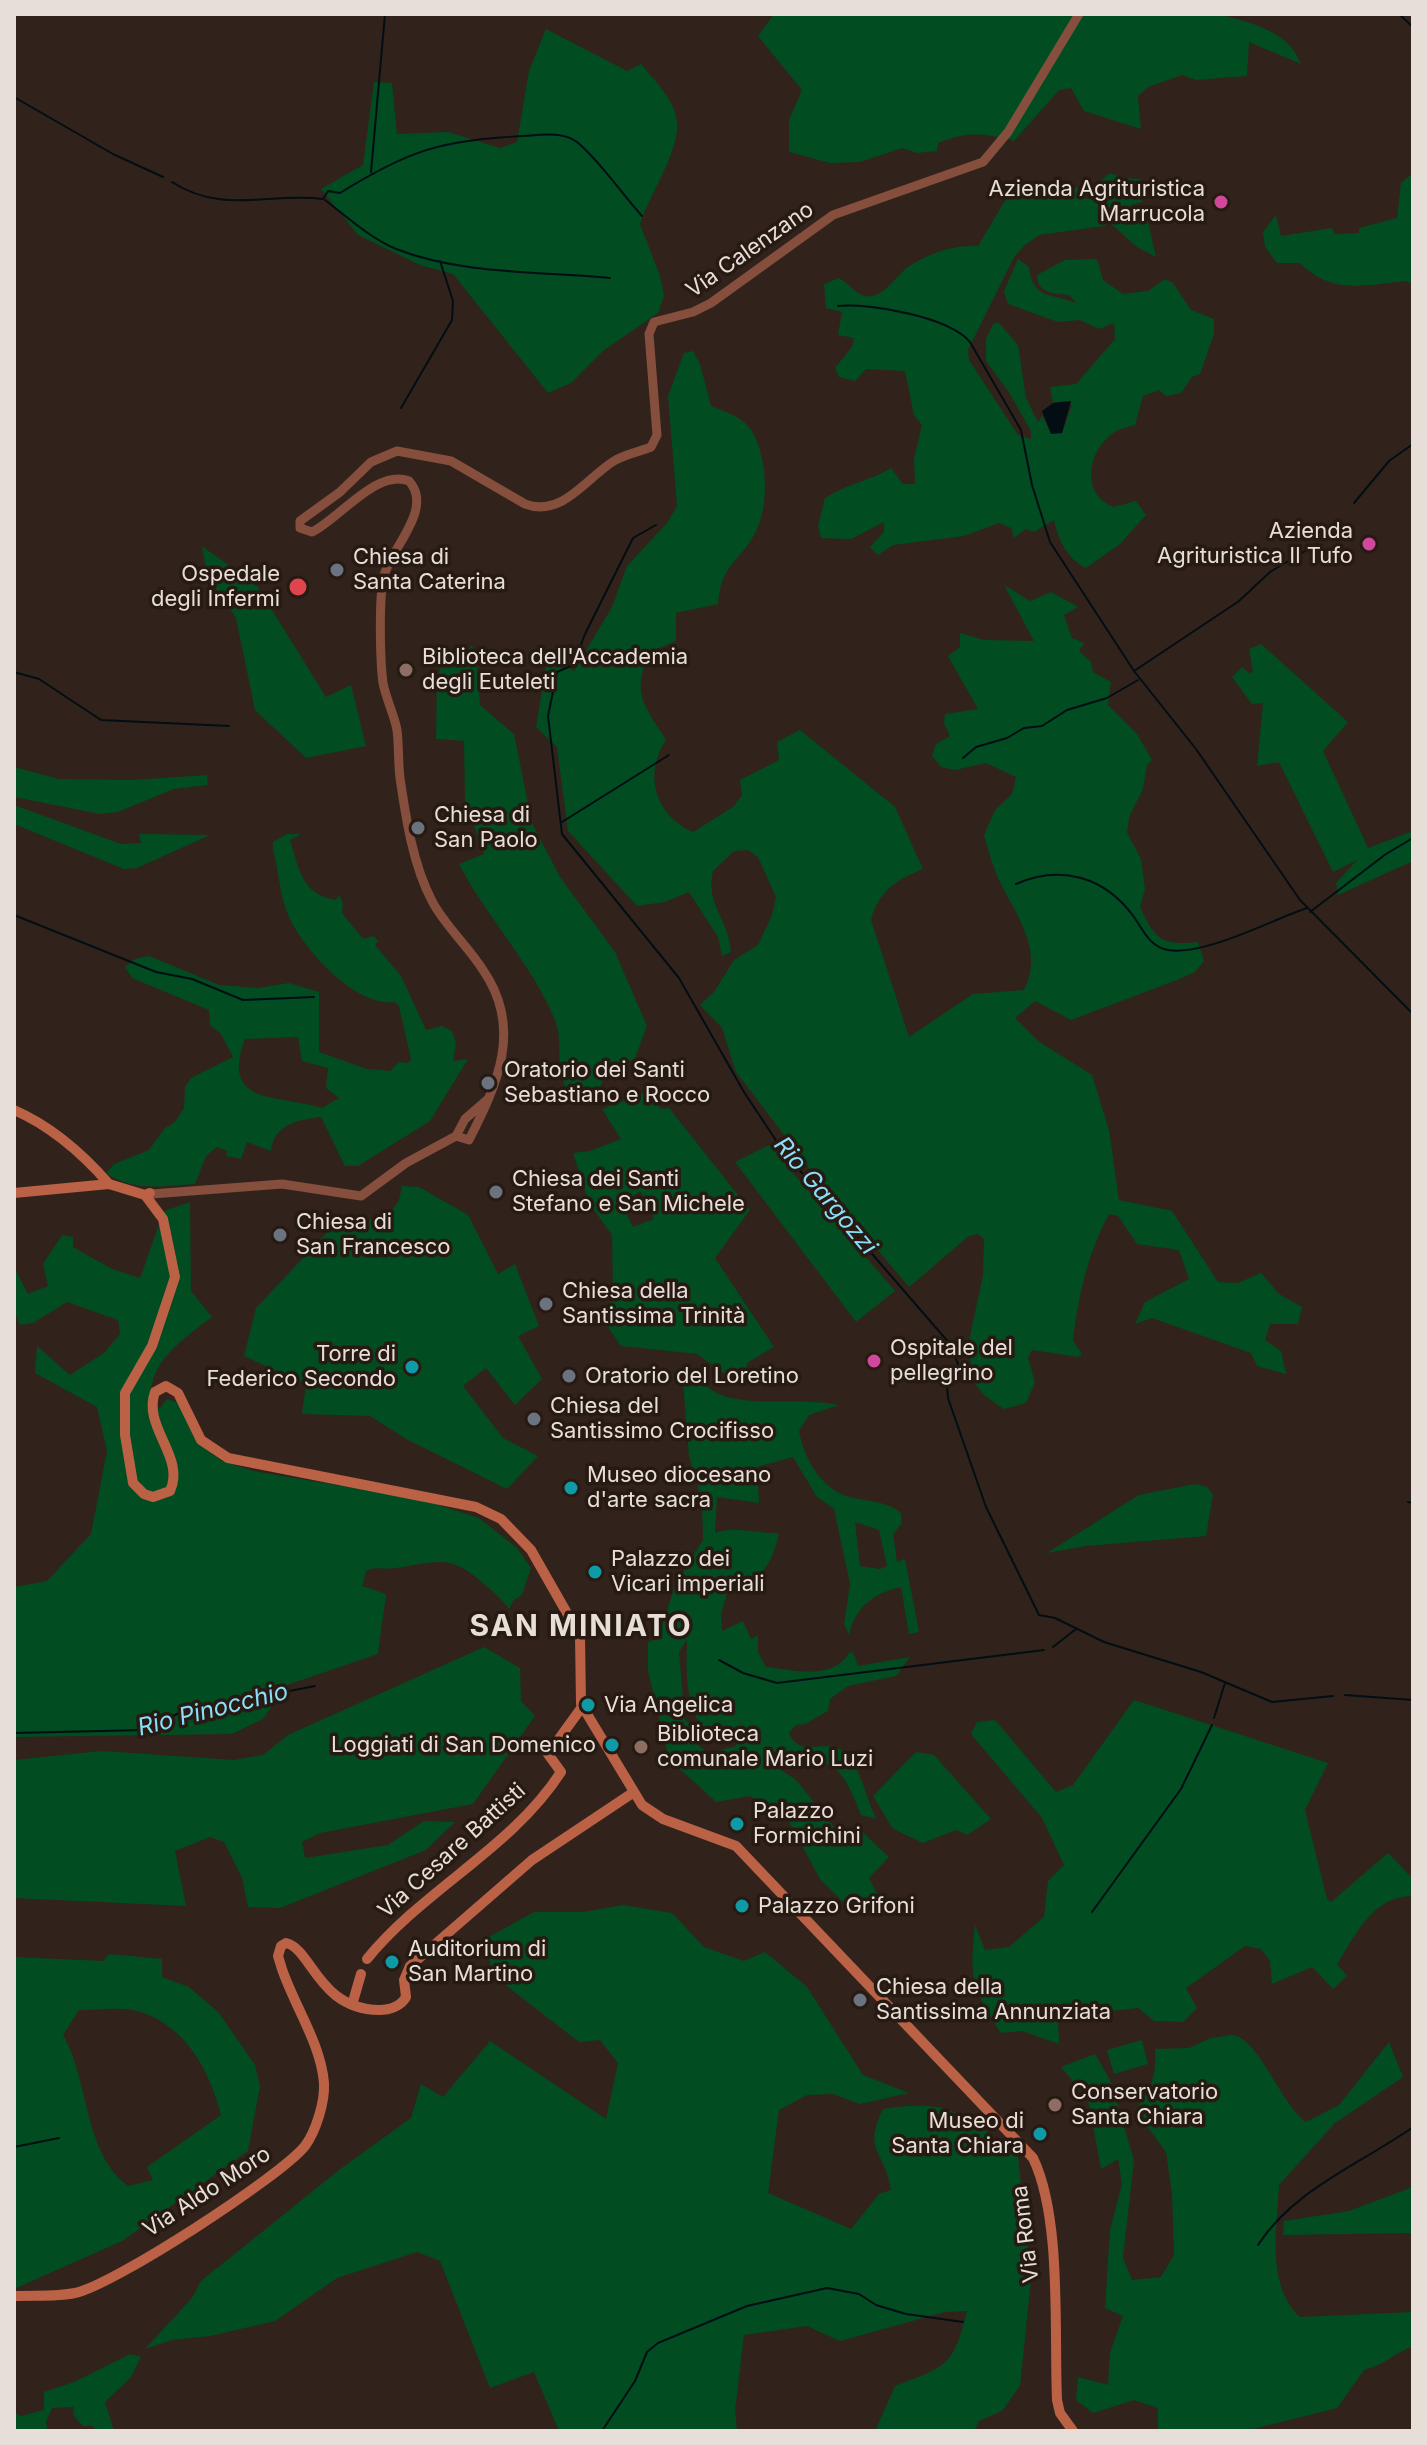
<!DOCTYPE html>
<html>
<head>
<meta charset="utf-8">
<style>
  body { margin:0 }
  #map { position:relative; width:1427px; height:2445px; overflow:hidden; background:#31231b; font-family:Inter,sans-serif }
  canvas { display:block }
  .frame { position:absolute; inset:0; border:16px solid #e7ded8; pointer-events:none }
</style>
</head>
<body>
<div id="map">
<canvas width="1427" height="2445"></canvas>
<div class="frame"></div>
</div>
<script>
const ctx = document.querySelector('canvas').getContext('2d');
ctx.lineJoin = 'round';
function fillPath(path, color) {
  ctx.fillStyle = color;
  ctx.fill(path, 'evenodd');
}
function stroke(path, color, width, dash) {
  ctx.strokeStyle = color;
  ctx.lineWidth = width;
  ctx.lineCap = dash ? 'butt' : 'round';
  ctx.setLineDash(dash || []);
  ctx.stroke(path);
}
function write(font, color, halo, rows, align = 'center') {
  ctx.font = font + ' Inter,sans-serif';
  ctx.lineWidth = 7;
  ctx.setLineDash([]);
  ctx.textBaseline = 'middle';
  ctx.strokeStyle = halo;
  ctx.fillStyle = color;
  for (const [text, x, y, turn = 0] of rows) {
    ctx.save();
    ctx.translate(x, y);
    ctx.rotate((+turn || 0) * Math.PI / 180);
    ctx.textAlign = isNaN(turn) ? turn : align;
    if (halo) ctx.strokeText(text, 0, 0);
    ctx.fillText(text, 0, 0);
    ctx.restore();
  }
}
fillPath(new Path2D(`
  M774 14H1218C1251 23 1288 30 1301 64L1249 42 1247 76 1196 80 1182 75 1148 87 1138 96 1141 129 1084 111 1071 88 1059 90 1014 141C985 133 967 131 938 143L937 151 917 153 902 148 860 162 830 163 789 152V120L802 90 758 36Z
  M546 29 627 71 641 64C654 80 676 101 677 123 679 153 649 195 640 224L660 276 664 296 658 313 603 351 571 383 548 393 453 274 420 265 358 235 321 189 363 165 374 82 392 83 397 134 448 132 500 148 517 142 529 71Z
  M1110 173 1122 178 1141 179 1142 202 1131 205 1146 213 1156 257 1137 247 1109 222 1104 226 1039 235 1024 246 1014 257 968 350 969 360 1018 435 1031 439V431L1010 394 986 361V339L993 324 998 322 1018 345 1026 398 1038 422 1042 416 1052 434 1062 433 1072 405 1066 401 1053 403 1050 387 1076 384 1115 339 1114 323 1099 329 1080 320 1058 322 1008 304 1004 291 1018 259 1029 267C1032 299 1053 294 1077 303L1069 295C1054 294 1037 293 1037 275L1065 260 1097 259 1103 280 1123 294 1148 291 1165 279 1173 283 1191 310 1214 319V334L1200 374 1192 377 1181 393 1166 396 1159 390 1143 396 1135 425C1127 427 1118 429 1112 434 1087 452 1081 495 1114 507L1136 501 1146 515 1120 544 1086 568C1067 559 1058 539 1054 520L1034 532 1026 529 1014 538 1011 528 999 523 964 536 893 545 878 555 870 547 884 532V522L851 539 821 538 818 526 825 498C846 484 870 481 891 468L903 484H915L914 459 922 425 914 415 905 371 866 369 855 381 839 377 835 368 852 347 854 338 838 335 842 312 826 308 824 284 839 278C848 283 856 294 865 296 884 300 898 272 911 265 932 252 953 245 978 246L1006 199 1077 187 1086 199 1102 198 1099 182Z
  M1413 173V284L1406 281C1364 285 1332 295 1300 263H1277L1265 247 1263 232 1276 215 1281 236 1332 228 1335 234 1359 233V228L1397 218 1401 183Z
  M693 351 700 364 711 406C723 411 740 416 749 427 767 451 770 502 757 529 742 562 721 561 718 604L676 613V641L650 652C631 693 643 703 666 740 643 773 655 816 693 832L733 807 742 795 740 780 779 760 777 742 800 730 895 807 923 869C897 879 878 892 871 920L909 1037 973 994 1024 990C1045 950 1015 914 998 878 992 864 988 849 984 835L995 810 1012 794 1016 777 986 763 955 770 941 767 932 756 936 744 950 736 944 723 945 714 978 709 948 656 960 647V633L984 640 1034 641 1004 585 1030 601 1051 592 1078 607 1064 615 1072 638 1084 643 1079 651 1091 662 1093 672 1111 682 1108 705 1137 734 1152 760 1147 765 1143 789 1129 817 1127 833 1141 859 1145 889 1140 907C1155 939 1161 946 1198 942L1204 961 1195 972 1177 980 1071 1020 1035 1001 1015 1018 1038 1041 1092 1075 1109 1130 1119 1200 1172 1211 1218 1282 1238 1283 1261 1273 1279 1294 1302 1307 1298 1324H1270L1265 1340 1281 1351 1286 1374 1257 1366 1251 1353 1152 1318 1135 1324 1145 1302 1189 1279 1179 1250 1137 1244 1118 1216 1109 1214C1088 1253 1078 1296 1073 1341L1082 1354 1078 1357 1032 1350 1028 1358 1035 1382 1026 1403 1004 1409 985 1396 974 1383 971 1367 969 1341 983 1275 984 1239 978 1234 969 1236 909 1287 819 1181 736 1072 722 1028 700 1005 714 992 734 960 758 945 772 915 776 897 758 857 748 850 734 851 713 871C705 905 729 919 731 952L722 956 718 937 689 892 665 902 637 906 568 831 557 747 536 727 548 655 574 671 612 607 627 566 667 523 677 506 668 396 684 353Z
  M202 546 257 586 326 697 351 685 366 746 306 758 255 710 236 618 207 576Z
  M1261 644 1348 722 1323 751 1368 848 1413 831V861L1338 895 1336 883 1357 860 1333 872 1279 762 1257 766 1263 703 1252 704 1232 677 1242 667 1249 673 1253 672 1249 649Z
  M472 645 477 662 480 705 514 734 532 823 560 877 615 952 647 1026 635 1058 605 1074 598 1095C542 1099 568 1053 555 1020 532 964 487 918 459 864L484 854 465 800 464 741 436 739 437 680 443 659 461 657Z
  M14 767 59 779 132 780 207 775 208 785 174 789 118 812 100 814 14 797Z
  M14 805 121 844 141 843 139 834 210 835 137 868 124 869 14 824Z
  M287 834H301L290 840C299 869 302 895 336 900L339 895 343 903 342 913 363 939 374 936 378 941 375 945 401 976 426 1030 442 1026 452 1031 456 1043 453 1061 468 1059 430 1121 358 1166H345L321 1117C298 1120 274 1124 271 1151L247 1142 241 1159 226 1156 227 1151 217 1147 206 1156 195 1184C163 1186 133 1192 106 1173L114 1164 149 1150 165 1128 175 1122 184 1108 185 1087 191 1078 233 1057 221 1034 210 1025 209 1010 132 978 125 967 135 959 149 956 219 985 258 988 289 983 319 992V1052L367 1069 390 1071 399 1062 408 1063 411 1059 399 1006 395 1002C357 1008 304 950 289 917 280 898 279 871 273 850V842ZM298 1037 302 1061 328 1068 326 1088 339 1098 322 1108C277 1094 220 1106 245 1039Z
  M644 1093 661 1109 669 1108 750 1210 715 1258 774 1347 747 1363 746 1380 731 1378 697 1354 621 1346 605 1323 613 1295 612 1235 589 1203 573 1153 590 1151 621 1139 602 1109ZM640 1191 654 1219 633 1227 622 1205Z
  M769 1145 895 1291 856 1322 735 1162Z
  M402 1186 419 1187 468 1215 498 1274 515 1264 539 1326 518 1336 542 1379 515 1405 486 1368 463 1386 503 1438 538 1456 507 1489 406 1439 370 1416 302 1414 306 1385 244 1356 256 1308 334 1225 388 1217 399 1200Z
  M190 1202 191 1291 212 1317C191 1333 157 1356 152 1384 151 1392 156 1402 159 1409L167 1399 178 1403 200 1445 222 1461 253 1471 420 1499 479 1518 517 1548 531 1568 522 1595 514 1600 509 1609C502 1599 492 1591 483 1583 450 1553 436 1562 396 1568 386 1570 375 1566 366 1571L362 1586 386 1594 378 1654 287 1685 263 1719 232 1734 14 1737V1587L47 1581 91 1534 107 1451 97 1407 35 1373 37 1346 70 1375 104 1353 120 1334 118 1320 67 1302 33 1323 20 1325 15 1313 16 1271 28 1294 48 1286 43 1264 62 1235 73 1237V1247L112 1269 140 1278 164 1211Z
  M682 1370C700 1375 708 1394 731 1398 767 1406 804 1397 839 1405L809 1415 799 1431C803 1456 820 1487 846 1496 866 1502 885 1500 901 1513L902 1523 893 1534 897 1562 905 1559 919 1632 909 1634 901 1587C874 1593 855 1607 849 1635L844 1624 850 1584 834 1509 817 1497 793 1457 757 1467 759 1503 717 1497 715 1533C733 1525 758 1534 779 1533 771 1569 761 1579 727 1593L721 1614 722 1631 743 1621 751 1639 758 1635V1652L766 1667C793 1670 832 1681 849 1653L853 1652 858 1666 910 1657 896 1676 848 1686 830 1699 828 1711 805 1724 796 1725 789 1733C799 1759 824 1738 843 1751 861 1764 866 1801 877 1819L861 1815C839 1756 831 1765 775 1752L769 1762 796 1780 846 1842 861 1831 889 1857 869 1878 881 1902 872 1910 854 1913 820 1879 786 1816 750 1796 716 1802 669 1759 648 1671V1642L657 1639 676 1584 703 1540 702 1501 689 1456ZM855 1522 879 1530 887 1566 880 1569 860 1566ZM687 1640C686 1674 685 1701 704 1731L729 1727 739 1734 736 1746 709 1753 699 1746 695 1727 685 1720 679 1652Z
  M1195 1484 1207 1487 1213 1494 1206 1536 1086 1546 1047 1553 1139 1495Z
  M484 1647 520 1668 521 1701 535 1716 473 1804 320 1833 302 1842 305 1858 388 1845 424 1821 455 1822 426 1850 280 1908 248 1907 242 1878 224 1842 210 1837 175 1851 186 1906 14 1898V1760L102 1751 234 1760 263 1755 288 1735Z
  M1134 1700 1328 1763 1305 1810 1327 1899 1331 1902 1388 1853 1413 1879V1896C1372 1896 1356 1935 1337 1964L1347 1976 1333 1989 1312 1967 1272 1984 1270 1961 1261 1949 1245 1946 1186 1988 1197 2008 1183 2022 1154 2021 1138 2008 1058 2017 1059 2044 1022 2031 1001 2033C972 1988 969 1979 975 1925L985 1950 1009 1947 1044 1917 1048 1881 1064 1865 1042 1818 971 1734 977 1722 995 1720 1056 1792 1073 1785Z
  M916 1752 934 1755 991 1819 967 1835 956 1830 923 1843 893 1829 873 1796Z
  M623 1905 672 1913 704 1947 744 1961 765 1952 807 1987 863 2075 909 2093 860 2104 833 2094 807 2095 779 2110 768 2193 851 2229 879 2194 891 2190C885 2149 862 2152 883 2109 952 2098 966 2115 1018 2157L1031 2279 1020 2386 1002 2411 979 2421 974 2431H875L895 2386C947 2366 953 2367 967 2311L945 2312 840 2341 807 2326 744 2335 735 2410 737 2431H559L534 2372 490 2388 440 2261 417 2252 337 2278 275 2321 210 2336 172 2340 145 2349 192 2298 201 2281 339 2170 411 2118 421 2084 443 2097 490 2041 606 2119 618 2063 600 2040 579 2042 508 1987 492 1971 485 1939 534 1912H583Z
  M109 1954 162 1959V1977L189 1987 219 2013 255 2065 260 2086 248 2151 122 2241 14 2289V1957L103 1961ZM79 2010C97 2010 124 2006 141 2012 187 2027 210 2072 221 2115L147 2167 153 2180 128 2186C83 2152 90 2082 63 2035Z
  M1232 2035C1259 2038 1280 2103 1306 2122L1339 2105 1389 2042 1403 2077 1335 2123 1279 2185C1277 2229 1266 2285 1300 2317L1413 2312V2346C1395 2353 1382 2366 1364 2370L1337 2408 1245 2431H1158V2408L1134 2400 1093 2413 1076 2400 1078 2377 1108 2385 1110 2353 1123 2316 1105 2308 1110 2230 1122 2184 1118 2159 1101 2169 1088 2099 1061 2067 1095 2054 1110 2080 1134 2160 1123 2258 1132 2280 1161 2277 1174 2255 1172 2194 1166 2152 1135 2110C1151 2090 1157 2075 1155 2049L1189 2048 1211 2038Z
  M1142 2040 1148 2064 1114 2074 1107 2050Z
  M1413 2187V2233L1283 2235 1284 2221 1349 2211Z
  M130 2354 141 2357 131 2377 105 2402 114 2431H96L93 2426H83L73 2415 74 2407 52 2408 46 2422 48 2431H14V2412L21 2416 44 2410V2392L74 2382Z`), '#024c21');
fillPath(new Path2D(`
  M1071 401 1062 433 1051 434 1042 411 1053 403Z`), '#020e13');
stroke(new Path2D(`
  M1399 14 1413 27
  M14 97 113 154 163 177
  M371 172 385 14
  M172 182C223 215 268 192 323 199L328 191 340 193C409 150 442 140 523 136 540 135 563 131 577 142 601 162 621 193 642 216
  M325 200C347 217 370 238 396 249 463 275 539 271 610 278
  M838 306C871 303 949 317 970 342L1021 430 1032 485 1050 542 1134 671 1196 749 1300 900 1413 1014
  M401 408 452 320 453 301 440 261
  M1354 503 1389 461 1413 444
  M656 525 633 538 585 634 573 665 557 672 548 716 562 834 679 978 744 1092 783 1151 950 1344 958 1364 947 1385 948 1398 986 1507 1039 1615 1055 1618 1104 1642 1201 1672 1272 1702 1333 1696
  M1134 671 1239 601 1270 572 1317 544
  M14 672 39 679 101 720 229 726
  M963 758 976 747 1007 738 1024 728 1042 726 1067 710 1107 698 1138 680
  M562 822 669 755
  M1016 884C1061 864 1105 877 1134 917 1143 930 1150 947 1168 950 1205 956 1271 920 1307 908
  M1310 912 1386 854 1413 838
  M14 915 156 972 192 979 243 1000 314 997
  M1408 1502 1413 1503
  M1053 1647 1076 1629
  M719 1660 743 1673 777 1683 1044 1650
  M1345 1695 1413 1700
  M1214 1718 1225 1683
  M14 1733 145 1730 181 1712 315 1686
  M1092 1912 1181 1789 1212 1725
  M14 2147 59 2138
  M1258 2245C1294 2189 1361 2164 1413 2127
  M602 2431 635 2381 647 2352 658 2343 747 2306 827 2288 859 2294 876 2305 906 2314 963 2322`), '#020e13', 2);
stroke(new Path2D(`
  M456 1136 469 1140C498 1083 523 1028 483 970 468 946 445 926 432 901 413 865 406 819 400 778 398 762 399 746 397 730 394 714 386 699 383 683 380 661 379 602 383 580 388 550 435 510 409 481 377 468 339 519 312 532L300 528V521L340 492 371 462 397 451 451 461 525 504C562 518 586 478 614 461 625 454 639 452 651 447L657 435 649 334 654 322 693 312 711 303 833 215 983 162 1008 132 1079 14
  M456 1136 465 1119 487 1100
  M152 1194 282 1184 361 1196 406 1163 456 1136`), '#854e3d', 9);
stroke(new Path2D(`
  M14 1110C51 1126 82 1153 109 1184
  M14 1193 109 1184 145 1195 150 1193
  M145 1195 163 1219 175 1277 152 1346 125 1393V1435L133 1483 144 1494 153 1497 170 1491C186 1457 142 1427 155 1392L166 1386 178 1393 201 1440 228 1458 476 1507 501 1519 531 1550 580 1636 581 1704 642 1805 663 1819 736 1846 1033 2158C1062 2218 1054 2331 1057 2400L1060 2413 1073 2431
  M367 1959C424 1889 512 1848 561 1772L548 1754 582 1707
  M352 2005 361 1974
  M14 2296C34 2295 56 2297 75 2293 112 2286 280 2177 305 2146 316 2131 325 2102 324 2083 321 2044 294 2005 282 1969L278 1956 281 1946 286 1943C312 1949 318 2009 379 2010 390 2010 401 2006 406 1997L404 1980 410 1966 532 1860 634 1792`), '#ba6146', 10);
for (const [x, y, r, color] of [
  [1221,202,8,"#d1479c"],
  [1369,544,8,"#d1479c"],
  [337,570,8,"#6b7280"],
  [298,587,10,"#e0444e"],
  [406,670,8,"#8d6e63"],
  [418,828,8,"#6b7280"],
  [488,1083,8,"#6b7280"],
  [496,1192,8,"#6b7280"],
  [280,1235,8,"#6b7280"],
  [546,1304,8,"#6b7280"],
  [874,1361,8,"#d1479c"],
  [412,1367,8,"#0f9aa8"],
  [569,1376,8,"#6b7280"],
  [534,1419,8,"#6b7280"],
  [571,1488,8,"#0f9aa8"],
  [595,1572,8,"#0f9aa8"],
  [588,1705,8,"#0f9aa8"],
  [612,1745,8,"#0f9aa8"],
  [641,1747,8,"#8d6e63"],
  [737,1824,8,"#0f9aa8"],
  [742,1906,8,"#0f9aa8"],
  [392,1962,8,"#0f9aa8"],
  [860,2000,8,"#6b7280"],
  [1055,2105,8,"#8d6e63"],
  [1040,2134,8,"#0f9aa8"]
]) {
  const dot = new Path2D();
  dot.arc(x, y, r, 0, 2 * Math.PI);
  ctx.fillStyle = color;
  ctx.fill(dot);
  stroke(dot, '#271a12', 3);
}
write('22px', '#e7ded8', '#271a12', [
  ["Azienda Agrituristica",1205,189,"right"],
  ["Marrucola",1205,214,"right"],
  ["Azienda",1353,531,"right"],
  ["Agrituristica Il Tufo",1353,556,"right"],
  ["Chiesa di",353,557],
  ["Santa Caterina",353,582],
  ["Ospedale",280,574,"right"],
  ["degli Infermi",280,599,"right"],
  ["Biblioteca dell'Accademia",422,657],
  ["degli Euteleti",422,682],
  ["Chiesa di",434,815],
  ["San Paolo",434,840],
  ["Oratorio dei Santi",504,1070],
  ["Sebastiano e Rocco",504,1095],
  ["Chiesa dei Santi",512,1179],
  ["Stefano e San Michele",512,1204],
  ["Chiesa di",296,1222],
  ["San Francesco",296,1247],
  ["Chiesa della",562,1291],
  ["Santissima Trinità",562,1316],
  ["Ospitale del",890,1348],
  ["pellegrino",890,1373],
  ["Torre di",396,1354,"right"],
  ["Federico Secondo",396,1379,"right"],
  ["Oratorio del Loretino",585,1376],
  ["Chiesa del",550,1406],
  ["Santissimo Crocifisso",550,1431],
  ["Museo diocesano",587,1475],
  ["d'arte sacra",587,1500],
  ["Palazzo dei",611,1559],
  ["Vicari imperiali",611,1584],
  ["Via Angelica",604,1705],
  ["Biblioteca",657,1734],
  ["comunale Mario Luzi",657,1759],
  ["Loggiati di San Domenico",596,1745,"right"],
  ["Palazzo",753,1811],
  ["Formichini",753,1836],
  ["Palazzo Grifoni",758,1906],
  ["Auditorium di",408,1949],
  ["San Martino",408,1974],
  ["Chiesa della",876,1987],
  ["Santissima Annunziata",876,2012],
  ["Conservatorio",1071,2092],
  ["Santa Chiara",1071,2117],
  ["Museo di",1024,2121,"right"],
  ["Santa Chiara",1024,2146,"right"]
], 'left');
write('22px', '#e7ded8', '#271a12', [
  ["Via Calenzano",750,250,-35],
  ["Via Cesare Battisti",452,1851,-42],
  ["Via Aldo Moro",207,2192,-33],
  ["Via Roma",1026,2234,-97]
]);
write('italic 24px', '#8bdef9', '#271a12', [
  ["Rio Gargozzi",825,1196,50],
  ["Rio Pinocchio",213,1710,-14]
]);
ctx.letterSpacing = '2px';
write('bold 30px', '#e7ded8', '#271a12', [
  ["SAN MINIATO",581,1627]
]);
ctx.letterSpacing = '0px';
</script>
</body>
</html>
